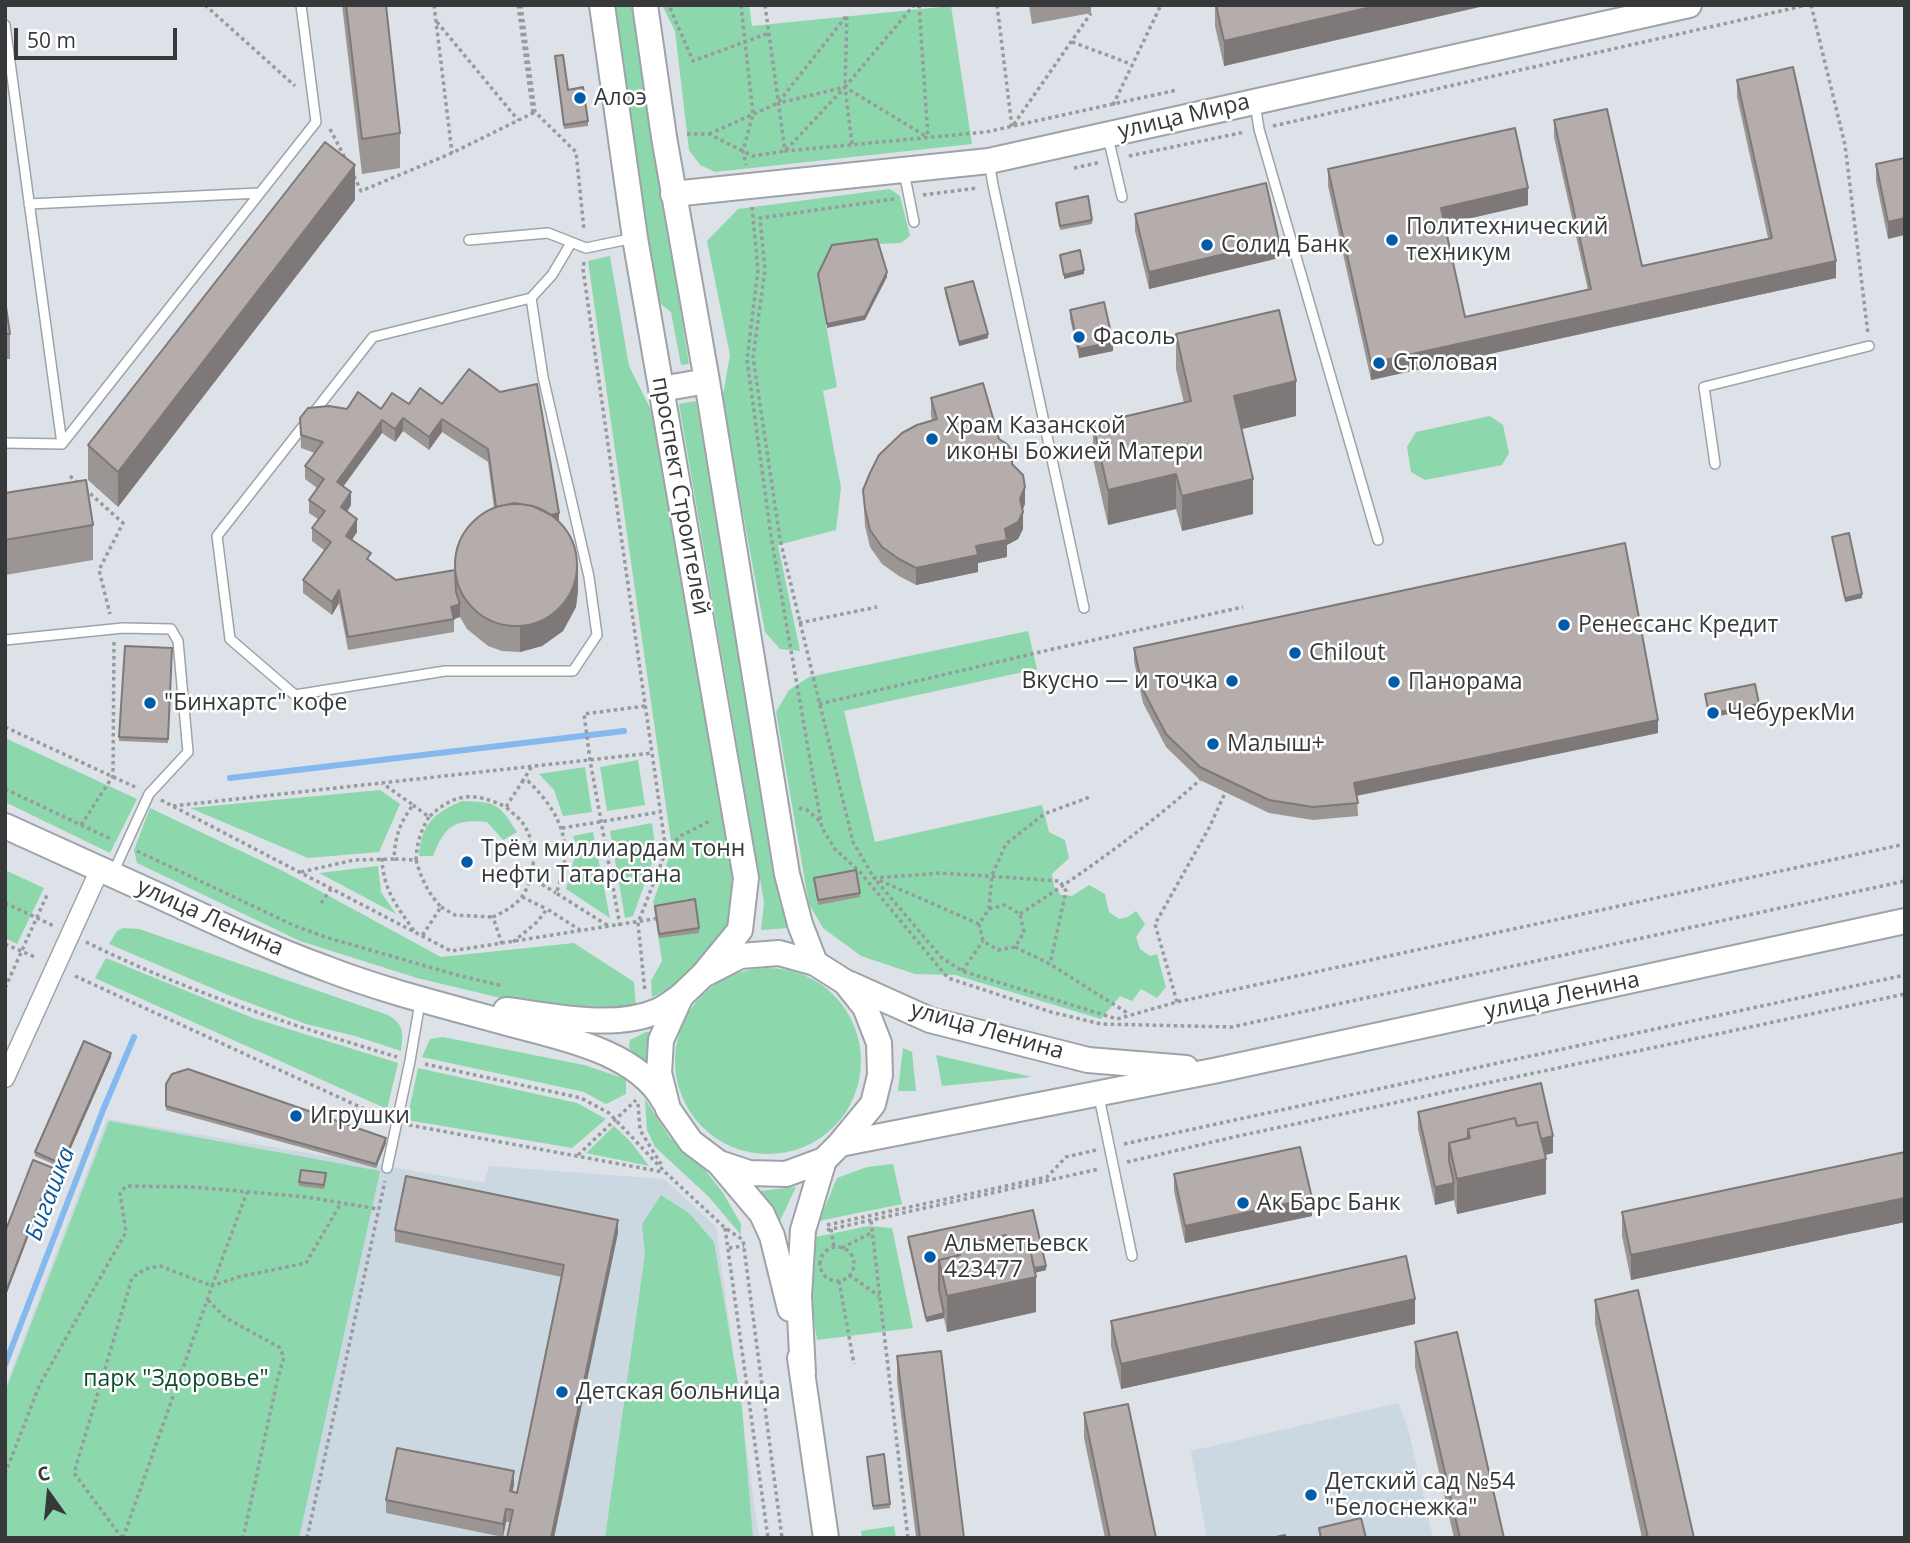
<!DOCTYPE html>
<html>
<head>
<meta charset="utf-8">
<style>
  body { margin:0 }
  #map { position:relative; width:1910px; height:1543px; overflow:hidden; background:#dce2e7; font-family:"Open Sans",sans-serif }
  canvas { display:block }
  .frame { position:absolute; inset:0; border:7px solid #36383a; pointer-events:none }
  .north { position:absolute; left:14px; top:1459px; width:70px; height:70px; -webkit-text-stroke:5px #fff; paint-order:stroke; rotate:345deg; font-size:19px; font-weight:700; line-height:28px; text-align:center; color:#36383a }
  .north::after { content:''; display:block; margin:auto; width:24px; height:32px; background:#36383a; clip-path:polygon(50% 0,100% 100%,50% 72%,0 100%) }
  .scale { position:absolute; left:14px; top:28px; width:163px; height:32px; box-sizing:border-box; border:4px solid #36383a; border-top:0; padding-left:9px; font-size:21px; line-height:24px; white-space:nowrap; color:#36383a; -webkit-text-stroke:5px #fff; paint-order:stroke }
</style>
</head>
<body>
<div id="map">
<canvas width="1910" height="1543"></canvas>
<div class="frame"></div>
<div class="north">С</div>
<div class="scale">50 m</div>
</div>
<script>
const ctx = document.querySelector('canvas').getContext('2d');
ctx.lineJoin = 'round';
function fillPath(path, color) {
  ctx.fillStyle = color;
  ctx.fill(path, 'evenodd');
}
function stroke(path, color, width, dash) {
  ctx.strokeStyle = color;
  ctx.lineWidth = width;
  ctx.lineCap = dash ? 'butt' : 'round';
  ctx.setLineDash(dash || []);
  ctx.stroke(path);
}
function write(font, color, halo, rows, align = 'center') {
  ctx.font = font + ' "Open Sans",sans-serif';
  ctx.lineWidth = 5;
  ctx.setLineDash([]);
  ctx.textBaseline = 'middle';
  ctx.strokeStyle = halo;
  ctx.fillStyle = color;
  for (const [text, x, y, turn = 0] of rows) {
    ctx.save();
    ctx.translate(x, y);
    ctx.rotate((+turn || 0) * Math.PI / 180);
    ctx.textAlign = isNaN(turn) ? turn : align;
    if (halo) ctx.strokeText(text, 0, 0);
    ctx.fillText(text, 0, 0);
    ctx.restore();
  }
}
fillPath(new Path2D(`
  M107 1119 484 1183 489 1166 664 1179 716 1227 759 1538H5V1388Z
  M1398 1403 1408 1428 1433 1538H1207L1191 1451Z`), '#cbd7e1');
fillPath(new Path2D(`
  M611 5H632L689 364 681 365 671 312 658 302Z
  M662 5H749L752 26 951 6 972 144 715 172 700 165 689 150 675 31Z
  M890 189 900 196 910 236 901 243 877 244 818 279 837 387 823 391 841 488 836 530 778 545 800 651 780 649 765 632 722 401 730 355 707 241 738 209Z
  M610 256 629 366 655 418 732 874 729 924 711 950 674 986 652 997 651 981 662 961 653 902 672 849 588 261Z
  M696 401 780 901 789 928 761 930 764 902 679 404Z
  M1490 416 1503 425 1509 453 1502 465 1425 480 1411 472 1407 447 1416 432Z
  M1028 631 1037 669 844 711 875 842 1042 805 1049 832 1065 840 1069 858 1052 874 1054 886 1061 895 1072 896 1089 885 1105 894 1109 912 1119 919 1128 917 1136 911 1145 924 1136 937 1140 949 1150 956 1157 954 1166 987 1157 998 1141 989 1132 1001 1120 996 1101 1019 955 975 915 974 861 956 823 928 809 904 776 712 789 690 809 677Z
  M5 738 137 799 110 853 5 802Z
  M638 760 645 805 607 811 600 767Z
  M585 767 592 812 563 816 554 790 539 774Z
  M380 790 400 804 379 852 308 858 190 808Z
  M462 801C496 802 499 803 517 832L503 840 487 822C454 819 445 826 433 856H419C421 824 434 813 462 801Z
  M150 808 285 872 441 957 574 943 634 982 636 1008 602 1014 522 1003 417 978 300 941 137 863 134 850Z
  M652 823 656 852 633 916 625 918 610 831Z
  M593 832 610 918 566 889 577 848 573 836Z
  M378 866 381 892 396 914 319 873Z
  M5 870 44 888 17 944 5 938Z
  M123 928 139 929 388 1015C405 1025 403 1034 401 1051L355 1036 306 1024 228 995 109 944 117 931Z
  M106 958 253 1018 398 1063 387 1109 95 978Z
  M675 1061a93 93 0 1 1 186 0a93 93 0 1 1-186 0Z
  M646 1032H653L651 1059 647 1062 643 1061 629 1048 630 1040Z
  M443 1037 584 1065 626 1079V1094L606 1104 584 1092 422 1057 430 1039Z
  M903 1048 912 1052 916 1091H898Z
  M936 1055 1032 1077 942 1086Z
  M418 1068 577 1103 606 1119 572 1148 407 1120Z
  M645 1099 670 1138 702 1166 723 1193 741 1224V1235L709 1197 655 1147 647 1130Z
  M109 1121 380 1171 299 1538H5V1392Z
  M614 1126 630 1141 649 1166 586 1153Z
  M893 1164 902 1204 819 1221 837 1178 867 1167Z
  M796 1187 778 1225 771 1227 760 1191Z
  M661 1195 689 1213 714 1242 742 1407 753 1538H605L645 1254 642 1224Z
  M868 1226 892 1228 913 1328 817 1340 806 1272 811 1238Z
  M894 1526 896 1538H862L861 1531Z`), '#8dd7ad');
stroke(new Path2D(`
  M230 778 624 731
  M5 1365 103 1110 134 1037`), '#86b8f0', 6);
const lane = new Path2D(`
  M5 25 62 444
  M1255 103 1259 129 1378 540
  M1108 137 1122 197
  M989 161 993 185 1084 608
  M904 172 914 222
  M29 204 259 193
  M469 240 548 233 586 248 634 238
  M531 298 543 377 589 577 597 635 573 671H445L295 695 230 639 217 536 373 337 531 298 552 275 571 243
  M5 443 62 444 316 122 301 5
  M1715 464 1704 387 1869 346
  M5 640 123 628 171 629 178 641 188 752 149 794 113 873
  M1099 1097 1132 1256
  M387 1168 410 1061 420 1002`);
const street = new Path2D(`
  M5 1078 100 869`);
const secondary = new Path2D(`
  M602 5 635 238 746 878 740 930 703 975
  M645 5 664 137 707 381 787 874 800 924 815 963
  M673 194 989 161 1689 5
  M661 389 707 381
  M5 826C55 849 105 871 155 894 211 920 267 947 325 968 384 991 446 1006 507 1023 558 1037 637 1051 664 1101
  M850 984 930 1020 1088 1060 1186 1068
  M506 1010C553 1016 613 1030 658 1011 666 1007 674 1001 681 996
  M840 1144 1218 1070 1905 921
  M719 1163 762 1214 772 1236 790 1309
  M800 1358 826 1538
  M803 1373 799 1296 803 1230 824 1160 840 1144 873 1104 880 1075 879 1043 865 1007 845 982 815 963 779 953 740 956 703 975 681 996 661 1040 659 1073 668 1109 691 1142 719 1163 749 1173 786 1174 824 1160`);
stroke(lane, '#9ea3a8', 12);
stroke(street, '#9ea3a8', 21);
stroke(secondary, '#9ea3a8', 28);
stroke(new Path2D(`
  M205 5 295 86
  M434 5 452 153
  M518 5 533 113
  M521 5 535 112 576 152 584 230
  M741 5 753 114 743 151 746 165
  M765 5 785 151 986 132 1177 90
  M919 5 928 138
  M997 5 1012 127 1091 13
  M1811 5 1845 145 1868 334
  M670 8 693 61 769 33
  M437 22 518 120
  M1072 42 1131 64
  M1113 105 1160 7 1162 5
  M1273 126 1807 5
  M330 129 346 160
  M687 134H709L753 156 785 151 845 87 779 103
  M709 134 778 103 847 15 845 87 914 5
  M852 144 845 87 927 137
  M1129 156 1245 132
  M1074 168 1101 162
  M354 176 361 191 452 153 535 112
  M923 195 977 188
  M894 199 760 218 765 270 753 357 780 539 853 842 874 878 941 873 1060 881 1066 891 1050 964
  M752 207 758 270 747 360 771 536 822 828 835 849 860 872 948 978 1051 1012 1101 1024 1232 1027 1905 881
  M584 262 583 269 666 851 638 923 645 992
  M70 476 79 484
  M85 489 123 523 99 570 110 614
  M799 623 877 607
  M819 704 1053 649 1243 607
  M5 727 135 787
  M522 782 532 766
  M5 789 111 839
  M161 800 451 951 660 918
  M413 805 429 817C455 792 475 792 506 807L522 782 528 781C563 815 575 847 556 893L610 927
  M173 806 652 753
  M799 808 807 810 821 822
  M81 825 113 776 114 642
  M562 828 660 812
  M137 851 293 925 325 937 457 975 503 986
  M666 851 680 836 712 820
  M382 858C383 890 397 906 414 931
  M395 859 416 860C417 843 420 832 429 817
  M416 860C421 878 428 893 441 907L422 936
  M301 872 354 860 394 859C395 837 400 822 413 805L382 783
  M530 877 556 893
  M522 897 547 909
  M5 903 54 926
  M321 903 331 889
  M441 907 455 915 492 917
  M989 909 1005 905 1020 914 1024 932 1015 947 998 950 983 941 979 924 989 909 992 875 1006 844 1044 814 1090 797
  M1020 914C1083 873 1144 830 1200 780
  M979 924 874 878 941 957 962 971 1117 1019 1177 1002 1905 844
  M620 926 590 760 584 714 645 706
  M86 942C185 991 291 1025 397 1057
  M513 942 537 922 547 909 580 930
  M5 944 35 957
  M502 944 493 917C503 912 512 908 520 899 537 878 538 844 522 822 518 817 511 812 506 807
  M1015 947 1050 964 1129 1014
  M962 971 983 941
  M75 976 382 1117
  M5 988 47 895
  M1177 1002 1155 924 1209 828 1225 793
  M425 1064 581 1098 609 1113 665 1172 724 1227 743 1240 782 1538
  M638 1104 640 1130 661 1164
  M409 1125 663 1172
  M1124 1144 1905 975
  M578 1155 636 1100
  M1127 1162 1234 1137 1905 994
  M871 1221 908 1538
  M827 1225 1047 1177 1066 1157 1096 1150
  M725 1228 768 1538
  M831 1229 834 1248
  M827 1230 1099 1169
  M820 1264a17 17 0 1 1 34 0a17 17 0 1 1-34 0Z
  M729 1248 744 1246
  M842 1248 871 1233
  M849 1275 879 1296
  M839 1281 854 1364
  M208 1300 226 1318 279 1347 284 1357 278 1377 243 1538
  M5 1474 40 1384 126 1232 120 1193 126 1186 193 1187 306 1197 378 1209
  M122 1538 74 1473 132 1278 145 1269 160 1266 212 1286 247 1192
  M123 1538 212 1286 238 1277 306 1263 341 1203
  M307 1538 385 1181`), '#969b9e', 3.5, [3.5, 3.5]);
stroke(lane, '#fff', 9);
stroke(street, '#fff', 18);
stroke(secondary, '#fff', 24);
fillPath(new Path2D(`
  M342 5H386L400 133V168L362 174Z
  M1029 5H1091V13L1032 24Z
  M1215 5H1488L1224 66 1215 26Z
  M555 56 568 90 588 121V126L564 129Z
  M1737 80 1836 278 1371 380 1328 186V169L1528 205 1444 224 1465 317 1588 290 1554 137V120L1642 266 1768 238 1737 97Z
  M1905 158 1888 239 1876 181V164Z
  M355 200 118 507 88 480V445Z
  M1056 203 1092 220V224L1060 230Z
  M1135 214 1279 258 1149 289 1135 231Z
  M945 288 988 338 959 346 945 293Z
  M5 300 10 334V359H5Z
  M1070 310 1113 351 1079 358 1070 318Z
  M1176 334 1296 416 1241 429 1253 514 1182 531 1176 509 1108 525 1093 459V424L1184 403 1176 369Z
  M931 398 999 439 1013 464 1025 504 1022 511 1023 529 1018 539 1007 545V557L978 563V572L916 585 899 576 882 564 870 547 865 526 863 490 932 421 931 415Z
  M409 404H442L559 521 578 590 576 607 563 631 542 646 520 652 502 651 488 646 467 629 460 617 454 619V632L348 650 339 603 332 615 303 593V580L324 550 312 541V528L318 519 309 513V500L317 488 305 479V466L315 453 301 448 300 418 347 409H381ZM403 431 429 450 442 432 488 462 494 508 455 558V570L396 580 371 562 352 540 357 532 347 512 351 505 343 487 382 433 395 442Z
  M5 493 93 525V560L5 575Z
  M1832 537 1862 598 1845 602Z
  M125 646 172 648 168 743 119 741Z
  M1134 648 1658 733 1357 796 1358 816 1313 820 1269 813 1200 780 1166 747 1143 703 1134 661Z
  M814 878 860 893V897L818 905Z
  M655 906 699 928V933L659 938Z
  M111 1057 62 1168 35 1156V1152Z
  M166 1084 386 1143 376 1168 166 1110Z
  M1418 1112 1553 1153 1545 1155 1546 1194 1457 1214 1454 1200 1435 1205 1418 1129Z
  M1905 1152V1222L1631 1280 1622 1236V1212Z
  M1174 1174 1312 1216 1185 1243 1174 1191Z
  M326 1177 324 1189 299 1186V1182Z
  M395 1230 618 1233 511 1522H506L503 1537 386 1513V1500L514 1484 512 1492 517 1493 562 1277 395 1242Z
  M908 1237 1046 1270 1035 1273 1036 1312 947 1332 944 1318 926 1322 908 1242Z
  M1595 1300 1694 1538H1642L1595 1324Z
  M1111 1321 1415 1324 1121 1389 1111 1346Z
  M1415 1342 1504 1538H1454L1415 1367Z
  M897 1356 964 1538H916L897 1381Z
  M1084 1413 1156 1538H1105L1084 1438Z
  M867 1461 890 1504V1508L873 1510Z`), '#9b9593');
fillPath(new Path2D(`
  M1380 5H1488L1224 66V41Z
  M355 165V200L118 507V472Z
  M1528 188V205L1441 225V208Z
  M1905 218V235L1888 239V222Z
  M1279 241V258L1149 289V272Z
  M1836 261V278L1371 380V363Z
  M1084 270V274L1064 279V275Z
  M887 272V277L865 320 827 328V324Z
  M988 334V338L959 346V342Z
  M1113 342V351L1079 358V349Z
  M1296 381V416L1234 431V396Z
  M403 418V431L395 442V429Z
  M442 419V432L429 450V437Z
  M382 420V433L337 495V482Z
  M1176 474V509L1108 525V490Z
  M1253 479V514L1182 531V496Z
  M1025 487V504L1020 516V499Z
  M351 492V505L341 520V507Z
  M1023 512V529L1018 539 1007 545V557L978 563V572L916 585V568L976 546 1005 529Z
  M559 513V526L547 516Z
  M357 519V532L346 548V536Z
  M578 565V590L576 607 563 631 542 646 520 652V627Z
  M339 590V603L332 615V602Z
  M1862 594V598L1845 602V598Z
  M460 604V617L451 620V607Z
  M1759 704V708L1709 718V714Z
  M1658 720V733L1354 796V783Z
  M111 1053V1057L62 1168V1164Z
  M1553 1136V1153L1517 1162V1144Z
  M386 1138V1143L376 1168V1164Z
  M1546 1159V1194L1457 1214V1179Z
  M53 1168V1172L5 1298V1294Z
  M1454 1183V1200L1435 1205V1187Z
  M1312 1198V1216L1185 1243V1226Z
  M1905 1198V1222L1631 1280V1255Z
  M618 1220V1233L554 1538H551Z
  M1046 1266V1270L1008 1279V1274Z
  M1036 1277V1312L947 1332V1296Z
  M1415 1299V1324L1121 1389V1364Z
  M944 1313V1318L926 1322V1318Z
  M514 1471V1484L510 1504V1491Z
  M506 1509V1522L503 1537V1524Z`), '#7e7978');
const building = new Path2D(`
  M346 5H386L400 133 362 139Z
  M1216 5H1380L1224 41Z
  M563 55 568 90 583 87 588 121 564 125 555 56Z
  M1793 67 1836 261 1371 363 1328 169 1515 128 1528 188 1441 208 1465 317 1591 289 1554 120 1607 109 1642 266 1772 238 1737 80Z
  M325 142 355 165 118 472 88 445Z
  M1905 158V218L1888 222 1876 164Z
  M1266 183 1279 241 1149 272 1135 214Z
  M1088 196 1092 220 1060 226 1056 203Z
  M877 239 887 272 865 316 827 324 818 274 832 245Z
  M1080 250 1084 270 1064 275 1060 255Z
  M973 281 988 334 959 342 945 288Z
  M5 300 10 334H5Z
  M1104 302 1113 342 1079 349 1070 310Z
  M1279 310 1296 381 1234 396 1253 479 1182 496 1176 474 1108 490 1093 424 1191 401 1176 334Z
  M469 369 500 392 537 384 559 513 551 515 533 506 514 503 496 507 488 449 442 419 429 437 403 418 395 429 382 420 337 482 351 492 341 507 357 519 346 536 371 553 367 559 396 580 455 570 456 592 460 604 451 607 454 619 348 637 339 590 332 602 303 580 331 542 312 528 325 511 309 500 324 479 305 466 323 442 301 435 300 418 308 408 329 406 347 409 358 392 381 409 392 393 409 404 420 388 442 404Z
  M983 383 999 439 1007 444 1013 452 1012 464 1023 475 1025 487 1020 499 1023 512 1018 522 1005 529 1007 540 976 546 978 555 916 568 899 559 882 547 870 530 865 509 863 490 870 473 879 455 902 433 917 425 937 419 931 398Z
  M86 480 93 525 5 540V493Z
  M455 565a61 61 0 1 1 122 0a61 61 0 1 1-122 0Z
  M1849 533 1862 594 1845 598 1832 537Z
  M1625 543 1658 720 1354 783 1358 803 1313 807 1269 800 1200 767 1166 734 1143 690 1134 648Z
  M125 646 172 648 168 739 119 737Z
  M1755 684 1759 704 1709 714 1705 694Z
  M856 870 860 893 818 900 814 878Z
  M695 899 699 928 659 934 655 906Z
  M84 1041 111 1053 62 1164 35 1152Z
  M188 1069 386 1138 376 1164 166 1106V1084L172 1074Z
  M1541 1083 1553 1136 1541 1139 1537 1122 1517 1126 1515 1118 1468 1129V1138L1449 1143V1161L1454 1183 1435 1187 1418 1112Z
  M1515 1118 1517 1126 1537 1122 1546 1159 1457 1179 1449 1143 1470 1138 1468 1129Z
  M1300 1147 1312 1198 1185 1226 1174 1174Z
  M1905 1152V1198L1631 1255 1622 1212Z
  M33 1160 53 1168 5 1294V1232Z
  M301 1170 326 1173 324 1185 299 1182Z
  M406 1176 618 1220 551 1538H507L513 1510 506 1509 503 1524 386 1500 397 1448 514 1471 510 1491 517 1493 564 1265 395 1230Z
  M1033 1210 1046 1266 1034 1268 1028 1239 1008 1244 1006 1235 958 1246V1256L939 1260V1290L944 1313 926 1318 908 1237Z
  M1006 1235 1008 1244 1028 1239 1036 1277 947 1296 939 1260 960 1255 958 1246Z
  M1406 1256 1415 1299 1121 1364 1111 1321Z
  M1638 1290 1694 1538H1648L1595 1300Z
  M1457 1332 1504 1538H1460L1415 1342Z
  M941 1351 964 1538H920L897 1356Z
  M1128 1404 1156 1538H1110L1084 1413Z
  M884 1454 890 1504 873 1506 867 1457Z
  M1361 1518 1366 1538H1321L1319 1528Z
  M1285 1535 1286 1538H1271Z`);
fillPath(building, '#b4adab');
stroke(building, '#7e7978', 2);
for (const [x, y, r, color] of [
  [580,98,7,"#005ca9"],
  [1392,240,7,"#005ca9"],
  [1207,245,7,"#005ca9"],
  [1079,337,7,"#005ca9"],
  [1379,363,7,"#005ca9"],
  [932,439,7,"#005ca9"],
  [1564,625,7,"#005ca9"],
  [1295,653,7,"#005ca9"],
  [1232,681,7,"#005ca9"],
  [1394,682,7,"#005ca9"],
  [150,703,7,"#005ca9"],
  [1713,713,7,"#005ca9"],
  [1213,744,7,"#005ca9"],
  [467,862,7,"#005ca9"],
  [296,1116,7,"#005ca9"],
  [1243,1203,7,"#005ca9"],
  [930,1257,7,"#005ca9"],
  [562,1392,7,"#005ca9"],
  [1311,1495,7,"#005ca9"]
]) {
  const dot = new Path2D();
  dot.arc(x, y, r, 0, 2 * Math.PI);
  ctx.fillStyle = color;
  ctx.fill(dot);
  stroke(dot, '#fff', 2.5);
}
write('23px', '#36383a', '#fff', [
  ["Алоэ",594,98],
  ["Политехнический",1406,227],
  ["техникум",1406,253],
  ["Солид Банк",1221,245],
  ["Фасоль",1093,337],
  ["Столовая",1393,363],
  ["Храм Казанской",946,426],
  ["иконы Божией Матери",946,452],
  ["Ренессанс Кредит",1578,625],
  ["Chilout",1309,653],
  ["Вкусно — и точка",1218,681,"right"],
  ["Панорама",1408,682],
  ["\"Бинхартс\" кофе",164,703],
  ["ЧебурекМи",1727,713],
  ["Малыш+",1227,744],
  ["Трём миллиардам тонн",481,849],
  ["нефти Татарстана",481,875],
  ["Игрушки",310,1116],
  ["Ак Барс Банк",1257,1203],
  ["Альметьевск",944,1244],
  ["423477",944,1270],
  ["Детская больница",576,1392],
  ["Детский сад №54",1325,1482],
  ["\"Белоснежка\"",1325,1508]
], 'left');
write('23px', '#36383a', '#fff', [
  ["улица Мира",1184,117,-13],
  ["проспект Строителей",680,496,80],
  ["улица Ленина",210,918,24],
  ["улица Ленина",1562,996,-12],
  ["улица Ленина",987,1031,16]
]);
write('23px', '#104b2f', '#fff', [
  ["парк \"Здоровье\"",176,1379]
]);
write('italic 24px', '#0f5799', '#fff', [
  ["Бигашка",51,1194,-69]
]);
</script>
</body>
</html>
